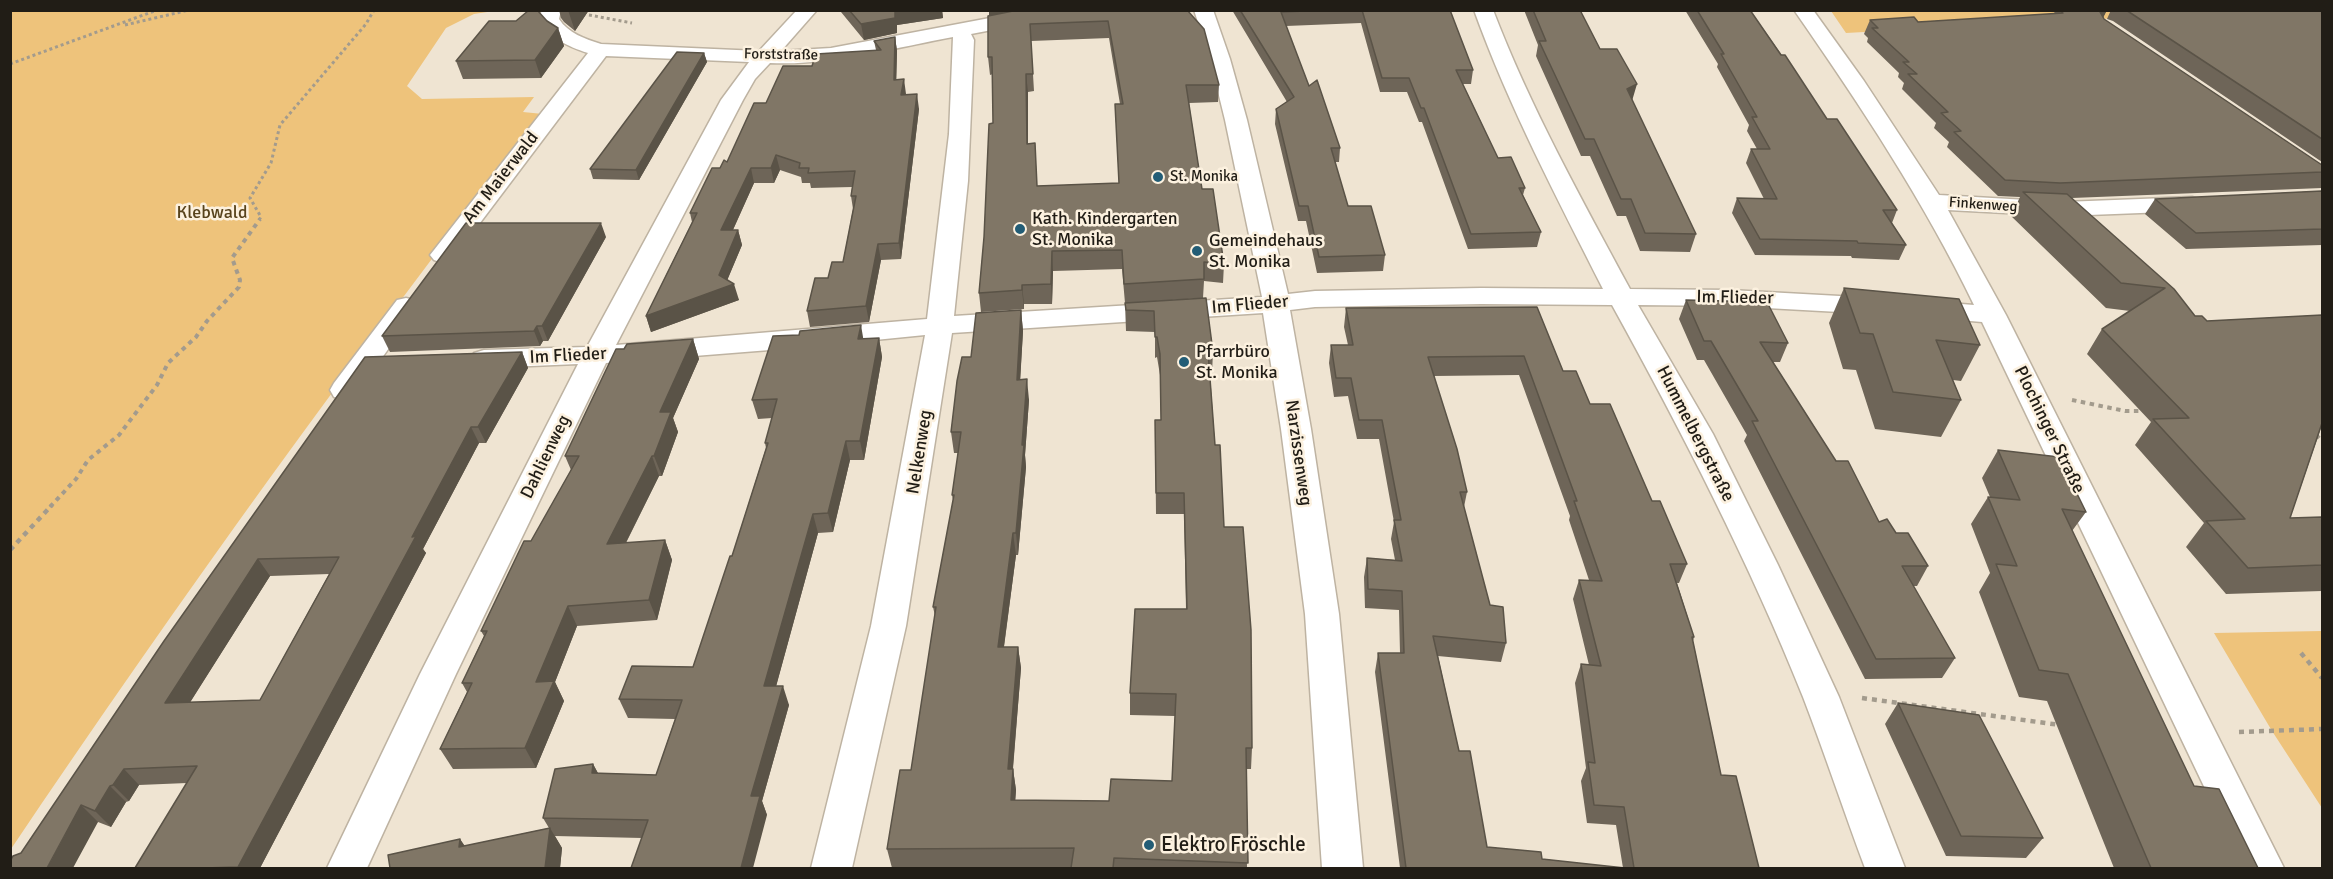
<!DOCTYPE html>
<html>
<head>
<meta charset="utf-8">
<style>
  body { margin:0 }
  #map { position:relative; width:2333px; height:879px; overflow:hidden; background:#efe4d2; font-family:Signika,sans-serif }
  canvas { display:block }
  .frame { position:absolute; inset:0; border:12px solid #211d16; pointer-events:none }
</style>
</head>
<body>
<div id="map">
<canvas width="2333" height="879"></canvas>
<div class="frame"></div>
</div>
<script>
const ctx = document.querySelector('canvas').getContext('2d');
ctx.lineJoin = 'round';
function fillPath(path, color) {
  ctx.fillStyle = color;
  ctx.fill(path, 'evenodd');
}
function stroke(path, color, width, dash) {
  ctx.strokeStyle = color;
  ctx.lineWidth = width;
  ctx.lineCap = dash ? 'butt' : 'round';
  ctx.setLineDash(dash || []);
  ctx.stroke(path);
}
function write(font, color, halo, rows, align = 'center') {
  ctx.font = font + ' Signika,sans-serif';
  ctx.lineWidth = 5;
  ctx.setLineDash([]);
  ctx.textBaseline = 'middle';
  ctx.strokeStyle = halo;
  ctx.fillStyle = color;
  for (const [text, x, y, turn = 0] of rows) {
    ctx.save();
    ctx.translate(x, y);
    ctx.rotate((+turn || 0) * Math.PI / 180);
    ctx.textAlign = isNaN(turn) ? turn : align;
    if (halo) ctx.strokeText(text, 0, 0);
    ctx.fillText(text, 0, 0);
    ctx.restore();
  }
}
fillPath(new Path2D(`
  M2185 10 2191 14 1846 33 1831 11Z
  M11 11H494L474 14 446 28 407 86 422 99 534 97 523 112 543 114C357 353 180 598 11 849Z
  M2322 631V808L2272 731 2214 633Z`), '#eec37b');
const street = new Path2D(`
  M542 10H561L559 19C568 33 585 39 601 44L759 51 797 10H817L781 51 831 48 1032 10H1074L1072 14 1065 16 971 34 974 40 968 181 954 316 1262 297 1225 120 1210 59 1194 10H1213L1230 59 1247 120 1288 294 1315 291 1481 288 1603 289C1557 198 1509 107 1474 10H1493C1530 107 1581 198 1630 289L1730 290 1876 298 1885 300 1889 306 1885 312 1876 314 1730 306 1638 305 1713 434 1778 565 1839 697 1905 868H1865C1844 812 1825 754 1803 697 1749 562 1682 432 1612 305L1481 304 1315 307 1290 310 1311 429 1339 614 1363 868H1322L1305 614 1281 429 1263 313 952 333 906 626 852 868H811L871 626 925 335 795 348 606 363 456 674 367 868H327L420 674 578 364 484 368 474 365 470 359 474 353 484 350 587 347 721 100 749 62 606 56 452 260 443 263 434 260 430 255 434 250 588 53C566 46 551 38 539 19ZM953 37 949 134 927 319 616 345 743 100 755 79 770 63C831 66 893 48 953 37Z
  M1794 10H1813L1864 81 1939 195 2063 202 2192 197 2200 199 2204 204 2200 209 2192 211 2063 216 1948 210 2006 315 2284 868H2243L1982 322 1924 317 1915 315 1911 309 1915 303 1924 301 1974 305C1924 201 1860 105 1794 10Z
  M406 298 415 300 419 306 354 397 344 399 334 397 330 390 334 383 397 300Z`);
stroke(street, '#beb3a2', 3);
stroke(new Path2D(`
  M589 15 632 23
  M125 25 189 10
  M10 64 157 10
  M259 220 261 217 250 198 271 163 280 125 366 24 374 10`), '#a39b8d', 3, [3, 3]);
stroke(new Path2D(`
  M2072 400 2125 411H2144
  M2316 435 2322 441
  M50 507 76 479 88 460 119 435 157 385 168 363 196 337 207 321 239 287 240 280 232 258 260 219`), '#a39b8d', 4, [4.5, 4.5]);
stroke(new Path2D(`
  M10 550 52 505
  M2301 653 2322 678
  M1862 698 2060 725
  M2239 732 2322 729`), '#a39b8d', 4.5, [5, 5]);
fillPath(street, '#fff');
fillPath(new Path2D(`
  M559 10H589L575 31 564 22 561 18Z
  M841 10H942L943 18 897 25V33L864 40 841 12Z
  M1018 10H1187L1219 85 1218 102 1189 103 1202 189 1224 264 1223 283 1204 281 1203 298 1125 303 1122 269 1053 271 1052 304H1024V309L981 312 979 293 984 237 993 123V74L990 75 988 57ZM1109 38 1120 104H1115L1119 183 1037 186 1035 143 1028 144V92L1034 91 1031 41Z
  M1232 10H1450L1473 70 1471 84H1463L1498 158 1525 188 1523 195 1541 232 1537 247 1468 249 1422 122H1419L1407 92H1380L1361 23 1286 26 1309 86 1340 148 1339 162H1335L1348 206 1385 255 1383 271 1317 273 1306 221H1298L1275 124 1276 109 1287 102Z
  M1524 10H1580L1600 49 1632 100 1696 234 1690 252 1640 251 1626 216H1617L1590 156H1581L1536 56 1538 45Z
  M1685 10H1750L1827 119 1897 210 1892 223 1906 245 1899 260 1852 258 1851 256 1755 255 1732 213 1737 198 1764 199 1746 163 1751 149H1757L1747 131 1749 125 1717 67 1718 64Z
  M2055 10H2107L2103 17 2104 19 2322 165V188L2072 198 2195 316 2207 321 2322 315V425L2290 518 2322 517V591L2226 594 2186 547 2204 523 2135 445 2151 422 2087 354 2102 329 2130 311 2106 308 2011 216 2020 197 1998 196 1947 147 1949 142 1934 128 1936 123 1902 89 1904 83 1898 77 1899 73 1867 42 1868 38 1864 34 1870 20 1918 22 2054 14Z
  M2111 10H2322V162L2113 21 2107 19Z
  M547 21 558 28 564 46 541 78 463 79 456 61Z
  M895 37 897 51 896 80 906 95 919 109 901 259 881 260 869 322 810 327 807 311 828 278 843 262 853 209 851 196 852 187 811 188 810 183H802L801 177 780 170 774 183H754L733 230H738L742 245 727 280 739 300 651 332 646 316 692 222 690 213 720 168 727 162 812 66 876 50 874 41Z
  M704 53 707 62 639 180 593 179 590 169Z
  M2322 191V245L2186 249 2145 214 2155 199Z
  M606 237 548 341H543L540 346 390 352 382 336Z
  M1844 288 1980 345 1961 381 1953 380 1961 400 1941 437 1875 429 1856 370 1843 369 1829 323Z
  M1206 298 1213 352 1212 373H1210L1215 445 1224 527 1252 748 1251 769H1246L1247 868H892L887 849 911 770 935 616 933 607 953 500 952 495 958 453H954L951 432 971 357 1021 310 1023 331 1020 380 1029 400 1025 455 1026 467 1018 555H1016L1004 647H1018L1021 668 1013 769 1016 790 1015 800 1109 801 1172 781 1175 716 1130 715V693L1186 609 1184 514H1156L1155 420H1161L1160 375 1157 357 1155 358V332L1126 331 1125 303Z
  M1686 300 1788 343 1780 362H1773L1836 461 1879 522 1896 533 1928 566 1917 586H1913L1955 658 1942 678 1865 679 1744 441 1747 435 1704 360H1697L1679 319Z
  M1537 307 1563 371 1590 404 1652 501 1687 564 1679 583H1677L1694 637 1693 641 1721 775 1759 868H1400L1375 672 1378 653H1400L1399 610 1365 608 1364 577 1367 558 1395 560 1391 539 1394 522 1379 439H1357L1348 396 1334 397 1329 363 1331 345H1348L1344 327 1346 308ZM1519 375 1570 516 1569 520 1589 580H1579L1573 599 1589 665 1581 664 1575 683 1586 768 1581 781 1587 823 1616 825 1623 868 1542 859 1487 847 1459 751 1438 656 1501 662 1506 643 1490 605 1464 507 1467 492 1434 376Z
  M863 338H879L882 357 864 460H850L833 532 818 533 776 686 789 705 762 801 767 815 642 838 555 836 562 848 560 868H390L460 839 464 846 549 828 543 818 593 764 598 773 656 775 675 719 628 718 619 699 693 667 732 556 766 448 765 443 772 418 758 419 752 400Z
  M693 339 699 359 673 418 678 432 662 476H659L626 543 665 540 672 560 657 620 577 626 555 682 564 701 536 768 453 769 440 749 467 692 462 683 484 636 481 631 571 470 565 456 624 349Z
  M522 352 528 368 486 443H479L423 549 426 553 260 868H135L187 783 139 785 129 801 126 802 111 827 98 822 21 853 365 357ZM329 574 260 700 190 702 270 576Z
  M1998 450 2086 512 2072 531 2194 786 2258 868H2114L2047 701 2019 697 1979 592 1990 573 1971 524 1988 497H1990L1982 478Z
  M1898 703 2043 838 2026 858 1946 856 1885 724Z`), '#6e6558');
fillPath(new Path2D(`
  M568 10H589L575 31Z
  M895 10H942L943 18 897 25V33L864 40 861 24Z
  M989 10H1017L989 16Z
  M2102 10H2107L2102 20 2100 12Z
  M558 28 564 46 541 78 535 60Z
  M895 37 897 51 896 94 894 80Z
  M704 53 707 62 639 180 636 170Z
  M1026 74 1028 92V162L1027 144Z
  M904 79 906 94 903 109 901 95Z
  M1637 84 1632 101 1627 89Z
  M917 94 919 109 901 259 899 243Z
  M776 155 780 170 774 183 771 168Z
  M751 168 754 183 726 245 721 230Z
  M601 223 606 237 548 341 542 326Z
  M738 230 742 245 724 288 734 284 739 300 651 332 646 316 719 275Z
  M878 244 881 260 869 322 866 306Z
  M1052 251 1053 271 1052 304 1051 284Z
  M1022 285 1024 304V309L1022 290Z
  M1021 310 1023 331 1019 401 1017 380Z
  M861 325 864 343 858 339Z
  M537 326 543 341 540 346 534 331Z
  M879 338 882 357 864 460 860 441Z
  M693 339 699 359 673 418 678 432 662 476 654 456 660 412Z
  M522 352 528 368 486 443 478 427Z
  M1027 379 1029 400 1025 455 1026 467 1018 555 1016 533Z
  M471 427 479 443 423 549 426 553 260 868H239L238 867 412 537Z
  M846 441 850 460 833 532 828 513Z
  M652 456 659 476 615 564 607 544Z
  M813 514 818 533 771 705 764 686Z
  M1013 533 1016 555 1001 668 998 647Z
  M665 540 672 560 657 620 649 600Z
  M258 559 270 576 179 720 165 703Z
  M568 606 577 626 555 682 564 701 536 768 525 748 536 682Z
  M1018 647 1021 668 1011 790 1008 769Z
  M783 686 789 705 762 801 767 815 753 868H741L751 796Z
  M593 764 603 783 592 773Z
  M124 769 139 785 129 801 113 785Z
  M1013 769 1016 790 1014 821 1011 800Z
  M110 786 126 802 111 827 95 811Z
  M81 805 98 822 73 868H47Z
  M550 828 562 848 560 868H545Z
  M460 839 474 859 459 847Z`), '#5a5347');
const building = new Path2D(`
  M529 10H537L547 21 558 28 535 60 456 61 489 21H516Z
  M849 10H895V18L861 24Z
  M1018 10H1187L1204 29 1219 85H1186L1202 189H1213L1224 264 1204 262V279L1124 284 1122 250 1052 251 1051 284 1022 285V290L979 293 984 237 989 124 993 123 992 57H988V16ZM1108 21 1123 104H1115L1119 183 1037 186 1035 143 1027 144 1026 74H1033L1030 24Z
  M1240 10H1332L1281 12 1309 86 1317 80 1340 148H1331L1348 206H1371L1385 255 1319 257 1308 206H1299L1276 109 1294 97Z
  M1362 10H1450L1473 70H1456L1498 158 1511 157 1525 188H1519L1541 232 1471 234 1424 108H1421L1409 78H1382Z
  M1533 10H1580L1600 49H1617L1637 84 1627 89 1696 234 1645 233 1631 199H1621L1594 139H1585L1539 41H1546Z
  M1697 10H1750L1781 55H1785L1827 119H1837L1897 210H1883L1906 245 1858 243 1857 241 1760 239 1737 198 1777 199 1751 149H1770L1752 117H1757L1721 54H1724Z
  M2059 10H2102L2100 12 2104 19 2322 165V172L2060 183 2005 180 1954 132 1961 131 1941 113 1948 112 1908 74H1917L1903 62H1909L1872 28H1878L1870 20 1914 17 1918 22 2063 13Z
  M2126 10H2322V139Z
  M895 37 894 80 904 79 901 95 917 94 899 243 878 244 866 306 807 311 815 278H828L832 262H843L856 196H851L855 171 808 173 809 168H799L800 163 776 155 771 168H751L721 230H738L719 275 734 284 646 316 697 213H690L712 168H720L724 160 727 162 754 103H766L783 66H812L816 54 881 50 874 41Z
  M677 52 704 53 636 170 590 169Z
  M2322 191V229L2196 233 2155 199Z
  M2023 192 2067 194 2174 289 2195 316H2202L2207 321 2322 315V423L2290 518 2322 517V565L2248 568 2206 521 2245 519 2153 419 2189 418 2102 329 2165 288 2121 283Z
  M466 223H601L542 326H537L534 331 382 336Z
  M1844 288 1959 299 1980 345 1936 340 1961 400 1893 392 1873 334 1860 333Z
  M1206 298 1213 352H1208L1215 445H1220L1224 527H1243L1251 630 1252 748H1246L1248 863 1114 858 1113 868H1071L1074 848 887 849 900 770H911L936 607H933L954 495H952L961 432H951L957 381 962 357H971L976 313 1021 310 1017 380 1027 379 1022 445H1024L1016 533H1013L998 647H1018L1008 769H1013L1011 800 1109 801 1111 779 1172 781 1176 694 1130 693 1135 609H1187L1184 493H1156L1155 420H1161L1160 354 1157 337H1155L1154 311 1126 310 1125 303Z
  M1686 300 1767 302 1788 343 1760 342 1836 461H1848L1879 522 1887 519 1896 533H1908L1928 566H1902L1955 658 1876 659 1752 421H1758L1711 341H1704Z
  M1537 307 1563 371H1576L1590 404H1610L1652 501H1660L1687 564H1670L1694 637H1692L1721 775 1736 776 1759 868H1634L1624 807 1594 805 1588 762 1595 763 1581 664 1601 666 1579 580 1602 581 1574 501H1577L1524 356 1428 357 1457 449 1467 492H1460L1490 605 1503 607 1506 643 1433 636 1459 751H1470L1487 847 1541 852 1542 859 1625 868H1406L1378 653H1404L1402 591 1368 589 1367 558 1402 561 1394 520H1401L1382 420H1359L1351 378H1336L1331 345H1353L1346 308Z
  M861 325 858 339 879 338 860 441H846L828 513 813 514 764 686H783L751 796H760L741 868H631L648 820 543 818 555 769 593 764 592 773 656 775 682 700 619 699 632 666 693 667 730 556H732L768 443H765L777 399 752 400 773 336 799 335 800 331Z
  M693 339 660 412H671L654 456H652L607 544 665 540 649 600 568 606 536 682 554 681 525 748 440 749 472 683H462L487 631H481L524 541H531L579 456H565L616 349H624L627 344Z
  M522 352 478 427H471L412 537 416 536 238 867 204 868H135L197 766 124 769 113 785 110 786 95 811 81 805 47 868H10V861L13 856 21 853 164 641 365 357ZM339 557 260 700 165 703 258 559Z
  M1998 450 2059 457 2086 512 2062 509 2194 786 2219 789 2258 868H2151L2068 674 2039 670 1996 564 2017 566 1988 497 2020 500Z
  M1898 703 1979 715 2043 838 1961 836Z
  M550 828 545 868H390L388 855 460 839 459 847Z`);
fillPath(building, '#807666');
stroke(building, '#5a5347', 1.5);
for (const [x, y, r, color] of [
  [1158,177,6,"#235d76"],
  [1020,229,6,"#235d76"],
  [1197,251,6,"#235d76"],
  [1184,362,6,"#235d76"],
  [1149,845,6,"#235d76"]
]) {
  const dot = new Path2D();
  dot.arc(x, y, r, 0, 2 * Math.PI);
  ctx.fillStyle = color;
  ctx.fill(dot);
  stroke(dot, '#fcf1df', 2);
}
write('15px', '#211d16', '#fcf1df', [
  ["Forststraße",781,55,1],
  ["Finkenweg",1983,205,4]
]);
write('15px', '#211d16', '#fcf1df', [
  ["St. Monika",1170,177]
], 'left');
write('18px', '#211d16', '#fcf1df', [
  ["Am Maierwald",501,178,-52],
  ["Im Flieder",1735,298,1],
  ["Im Flieder",1250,305,-5],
  ["Im Flieder",568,356,-3],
  ["Plochinger Straße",2049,430,64],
  ["Hummelbergstraße",1695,434,63],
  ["Nelkenweg",920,452,-81],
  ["Narzissenweg",1298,453,82],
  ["Dahlienweg",546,457,-64]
]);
write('18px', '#58431c', '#fcf1df', [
  ["Klebwald",212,213]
]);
write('18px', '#211d16', '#fcf1df', [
  ["Kath. Kindergarten",1032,219],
  ["St. Monika",1032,240],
  ["Gemeindehaus",1209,241],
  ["St. Monika",1209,262],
  ["Pfarrbüro",1196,352],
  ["St. Monika",1196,373]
], 'left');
write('21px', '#211d16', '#fcf1df', [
  ["Elektro Fröschle",1161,845]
], 'left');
</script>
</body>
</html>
